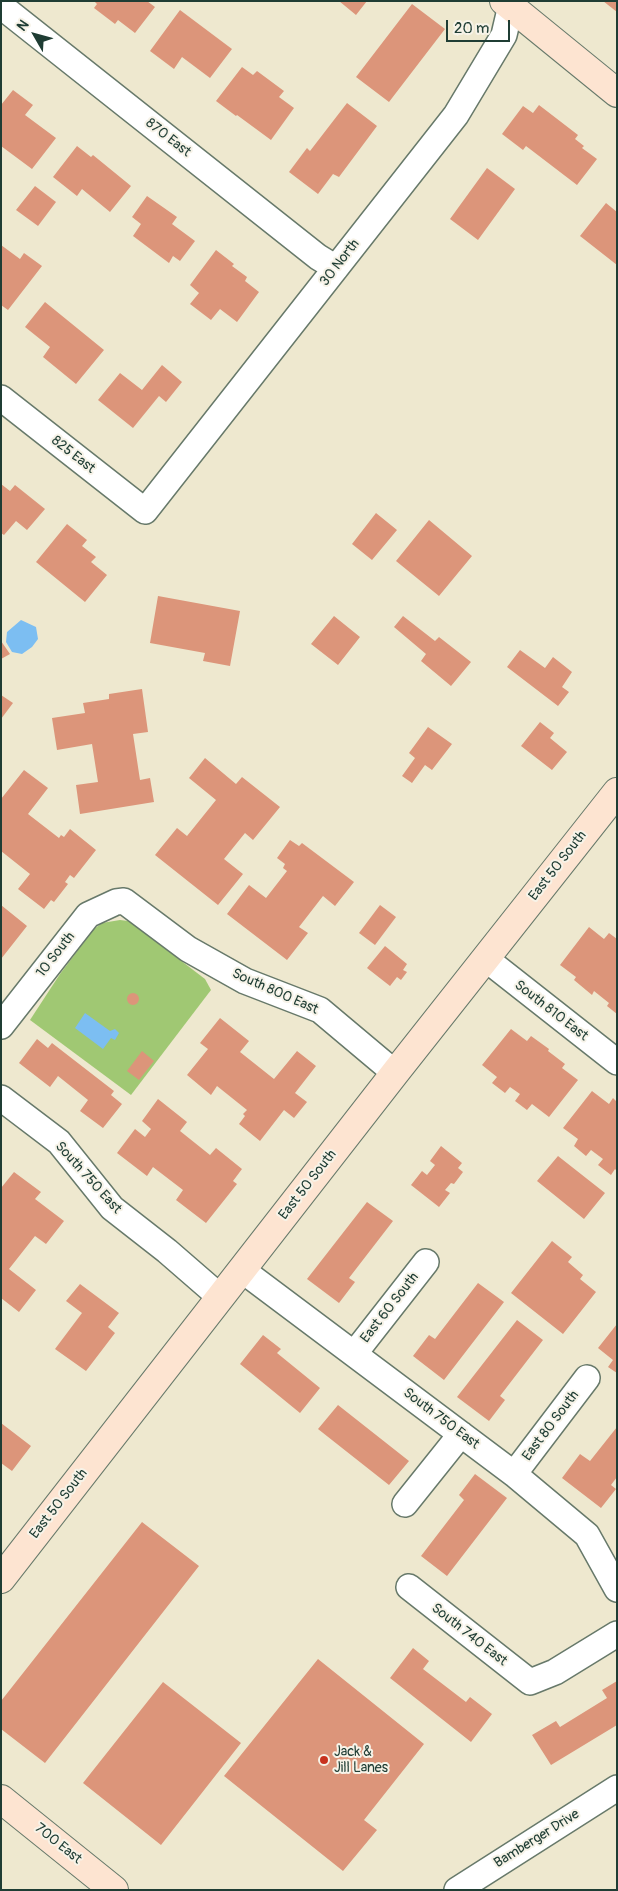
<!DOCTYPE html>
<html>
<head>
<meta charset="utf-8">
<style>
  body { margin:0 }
  #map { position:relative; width:618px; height:1891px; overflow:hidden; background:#eee8cf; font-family:Pangolin,sans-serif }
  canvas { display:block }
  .frame { position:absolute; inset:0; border:2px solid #1f3d34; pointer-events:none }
  .north { position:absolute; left:10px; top:10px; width:50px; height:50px; -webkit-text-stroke:4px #f7f3e8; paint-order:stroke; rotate:308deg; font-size:14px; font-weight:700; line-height:20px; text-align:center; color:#1f3d34 }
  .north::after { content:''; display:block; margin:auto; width:18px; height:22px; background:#1f3d34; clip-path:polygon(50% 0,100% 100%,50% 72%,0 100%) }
  .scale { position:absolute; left:446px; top:20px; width:64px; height:22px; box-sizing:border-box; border:2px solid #1f3d34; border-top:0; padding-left:6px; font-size:15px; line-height:18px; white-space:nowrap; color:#1f3d34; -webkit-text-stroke:4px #f7f3e8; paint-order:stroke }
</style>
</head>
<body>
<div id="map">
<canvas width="618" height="1891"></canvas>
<div class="frame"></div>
<div class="north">N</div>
<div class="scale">20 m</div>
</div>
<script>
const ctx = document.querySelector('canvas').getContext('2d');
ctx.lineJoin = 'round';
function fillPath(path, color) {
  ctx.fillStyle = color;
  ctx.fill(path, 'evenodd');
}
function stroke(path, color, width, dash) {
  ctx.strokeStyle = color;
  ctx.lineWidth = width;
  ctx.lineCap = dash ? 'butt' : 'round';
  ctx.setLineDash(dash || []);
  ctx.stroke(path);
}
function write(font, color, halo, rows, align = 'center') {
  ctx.font = font + ' Pangolin,sans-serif';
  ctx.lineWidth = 4;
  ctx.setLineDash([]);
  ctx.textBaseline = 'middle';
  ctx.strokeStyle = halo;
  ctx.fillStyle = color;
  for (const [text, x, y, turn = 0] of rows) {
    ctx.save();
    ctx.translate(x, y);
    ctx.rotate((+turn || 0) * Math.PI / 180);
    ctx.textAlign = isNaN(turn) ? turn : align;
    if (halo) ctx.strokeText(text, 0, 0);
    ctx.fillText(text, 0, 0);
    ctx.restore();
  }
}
fillPath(new Path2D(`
  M120 920 128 921 138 928 205 979 211 990 131 1095 30 1020 60 974 94 929 102 923Z`), '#a0c873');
fillPath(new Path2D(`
  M21 620 36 627 38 639 32 647 22 654 12 652 6 642 7 632Z
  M85 1013 110 1031 115 1029 119 1033 115 1040 111 1038 103 1049 75 1028Z`), '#7cbef2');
fillPath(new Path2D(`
  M94 1H147L155 7 135 33 118 20 115 24 94 8 97 4Z
  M339 1H367L356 15Z
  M603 1H617V12Z
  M412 4 445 29 389 102 356 77Z
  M180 10 232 49 210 78 182 57 174 69 150 51Z
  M242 67 253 75 257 71 284 91 279 97 294 108 271 140 237 115 236 116 216 101Z
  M13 90 33 105 25 115 56 138 32 169 1 146V105Z
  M347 103 377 126 339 177 333 174 318 194 289 172 307 148 310 151Z
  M539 105 578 135 575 139 584 146 582 148 597 159 577 185 526 146 523 150 502 134 523 106 533 113Z
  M77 146 91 157 93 155 131 186 110 212 82 189 77 196 53 177Z
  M487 168 515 189 478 240 450 219Z
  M35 186 56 202 38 226 16 210Z
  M147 196 177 217 172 224 195 241 180 261 173 256 169 263 133 236 141 224 132 217Z
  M606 203 617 212V265L580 236Z
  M1 245 20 259 24 253 42 266 8 310 1 305Z
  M216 250 234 264 232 266 247 277 245 281 259 292 237 322 220 309 211 320 190 304 199 293 190 285Z
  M45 302 104 350 76 384 43 357 50 347 25 327Z
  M162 365 182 382 166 402 159 396 133 428 98 400 120 373 142 390Z
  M1 484 10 491 15 485 45 509 27 530 16 521 4 535 1 533Z
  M376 513 397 530 372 560 352 544Z
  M429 520 472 556 439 596 396 561Z
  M67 524 87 540 82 546 96 557 91 562 107 575 85 602 36 562Z
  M158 596 240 611 230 666 203 661 205 653 150 643Z
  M334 616 360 637 338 665 311 644Z
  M403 616 435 641 439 637 471 662 451 686 421 661 426 654 394 627Z
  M1 641 10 654 1 659Z
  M520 650 545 668 553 657 572 672 562 687 569 692 558 706 507 667Z
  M142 689 148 732 133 734 140 780 150 778 154 802 80 814 76 785 98 782 92 744 57 750 52 718 85 713 83 703 109 699V694Z
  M1 695 13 703 1 719Z
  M540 722 554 733 550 738 567 752 552 770 521 746Z
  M428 727 452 744 432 770 425 765 412 783 402 776 415 758 409 753Z
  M205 758 236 784 242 777 280 807 253 840 245 833 224 859 243 874 218 905 155 855 177 828 187 836 216 800 189 778Z
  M24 770 48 788 28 814 59 838 61 835 64 837 70 829 96 850 74 878 70 875 65 882 68 884 54 902 51 900 44 909 18 889 30 874 1 851V799Z
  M290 840 299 846 302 843 354 882 335 906 323 896 299 927 308 933 287 960 227 914 249 885 266 898 287 871 283 868 285 864 277 858Z
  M1 905 27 926 1 959Z
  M380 905 396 917 375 945 359 933Z
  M589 927 604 939 609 933 617 939V1014L607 1006 609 1003 594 991 592 995 574 980 576 977 560 965Z
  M385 946 407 964 403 970 407 972 401 980 397 977 390 986 367 968Z
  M127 999a6 6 0 1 1 12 0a6 6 0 1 1-12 0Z
  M220 1018 249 1041 240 1052 274 1079 297 1051 316 1066 295 1093 307 1102 294 1118 284 1110 260 1141 239 1124 245 1116 243 1114 247 1110 217 1086 211 1095 187 1075 208 1049 200 1043Z
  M511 1029 527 1041 531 1036 549 1049 548 1051 565 1064 562 1068 578 1080 549 1117 532 1104 527 1110 515 1101 520 1094 510 1087 505 1093 492 1083 497 1077 482 1065Z
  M37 1039 48 1048 52 1043 114 1091 111 1095 122 1104 103 1128 80 1111 88 1100 58 1076 50 1087 19 1063Z
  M142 1051 154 1061 139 1080 127 1071Z
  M592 1091 609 1104 613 1098 617 1102V1171L615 1169 611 1175 598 1165 603 1159 591 1150 586 1156 574 1146 578 1139 563 1128Z
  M158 1099 187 1122 180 1131 210 1155 216 1148 242 1169 233 1181 237 1184 206 1223 176 1200 183 1190 153 1167 147 1176 117 1153 135 1129 145 1137 151 1129 142 1121Z
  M441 1146 462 1163 458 1168 463 1172 454 1184 451 1183 445 1190 450 1193 439 1207 411 1185 422 1171 427 1175 435 1165 430 1161Z
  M558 1156 605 1193 584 1219 537 1181Z
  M14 1172 41 1192 35 1199 64 1221 46 1244 35 1236 9 1269 36 1290 19 1312 1 1298V1188Z
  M367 1202 393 1221 349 1278 355 1282 339 1303 307 1279Z
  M552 1241 572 1257 568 1262 583 1275 580 1279 596 1292 563 1334 511 1293Z
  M478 1283 504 1302 444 1380 413 1356 429 1335 435 1339Z
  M80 1284 119 1313 108 1327 115 1333 86 1371 55 1349 82 1313 66 1301Z
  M517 1320 543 1340 500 1396 505 1400 489 1421 457 1397Z
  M617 1324V1373L608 1367 613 1360 598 1348Z
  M263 1335 281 1349 277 1353 320 1388 300 1413 240 1364Z
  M338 1405 409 1461 389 1485 318 1429Z
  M1 1423 31 1446 12 1471 1 1463Z
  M617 1427V1477L611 1485 616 1489 601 1508 562 1478 580 1454 590 1461Z
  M475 1474 507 1498 447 1576 421 1556 464 1500 459 1495Z
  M142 1522 199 1566 45 1763 1 1729V1701Z
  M413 1648 429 1661 423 1669 466 1702 470 1697 492 1714 471 1742 390 1678Z
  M318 1659 424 1744 364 1820 377 1830 343 1871 224 1776Z
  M617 1681V1725L551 1765 532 1735 556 1721 560 1727 607 1698 602 1690Z
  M163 1682 241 1743 161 1845 83 1783Z`), '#dc957a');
const street = new Path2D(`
  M1 6 318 257 336 268
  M1 398 145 511 456 115 504 35 512 1
  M486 959 617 1062
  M1 1026 88 915 116 902 124 901 188 949 245 981 320 1010 395 1073
  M1 1098 59 1142 112 1208 167 1251 220 1297
  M242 1270 514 1474 587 1535 617 1589
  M354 1354 426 1262
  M514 1474 587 1378
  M405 1504 461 1434
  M409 1587 530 1682 555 1672 617 1634
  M457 1890 617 1788`);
const secondary = new Path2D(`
  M504 1 617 93
  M1 1579 395 1073 617 792
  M1 1799 114 1890`);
stroke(street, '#67796a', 28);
stroke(secondary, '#67796a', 30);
stroke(street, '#fff', 25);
stroke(secondary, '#fde4d1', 28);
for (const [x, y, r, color] of [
  [324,1760,5,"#c8321e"]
]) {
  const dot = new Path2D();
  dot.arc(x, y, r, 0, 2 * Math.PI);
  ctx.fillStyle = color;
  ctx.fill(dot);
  stroke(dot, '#f7f3e8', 2);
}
write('14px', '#1f3d34', '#f7f3e8', [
  ["870 East",168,138,38],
  ["30 North",340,263,-52],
  ["825 East",73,455,38],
  ["East 50 South",558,866,-52],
  ["10 South",56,955,-52],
  ["South 800 East",275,992,24],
  ["South 810 East",551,1011,38],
  ["South 750 East",88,1178,48],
  ["East 50 South",308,1185,-52],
  ["East 60 South",390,1308,-52],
  ["South 750 East",441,1419,37],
  ["East 80 South",551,1426,-53],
  ["East 50 South",59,1504,-52],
  ["South 740 East",469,1635,38],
  ["Bamberger Drive",537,1839,-32],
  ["700 East",58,1844,39]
]);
write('14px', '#1f3d34', '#f7f3e8', [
  ["Jack &",334,1752],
  ["Jill Lanes",334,1768]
], 'left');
</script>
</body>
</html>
